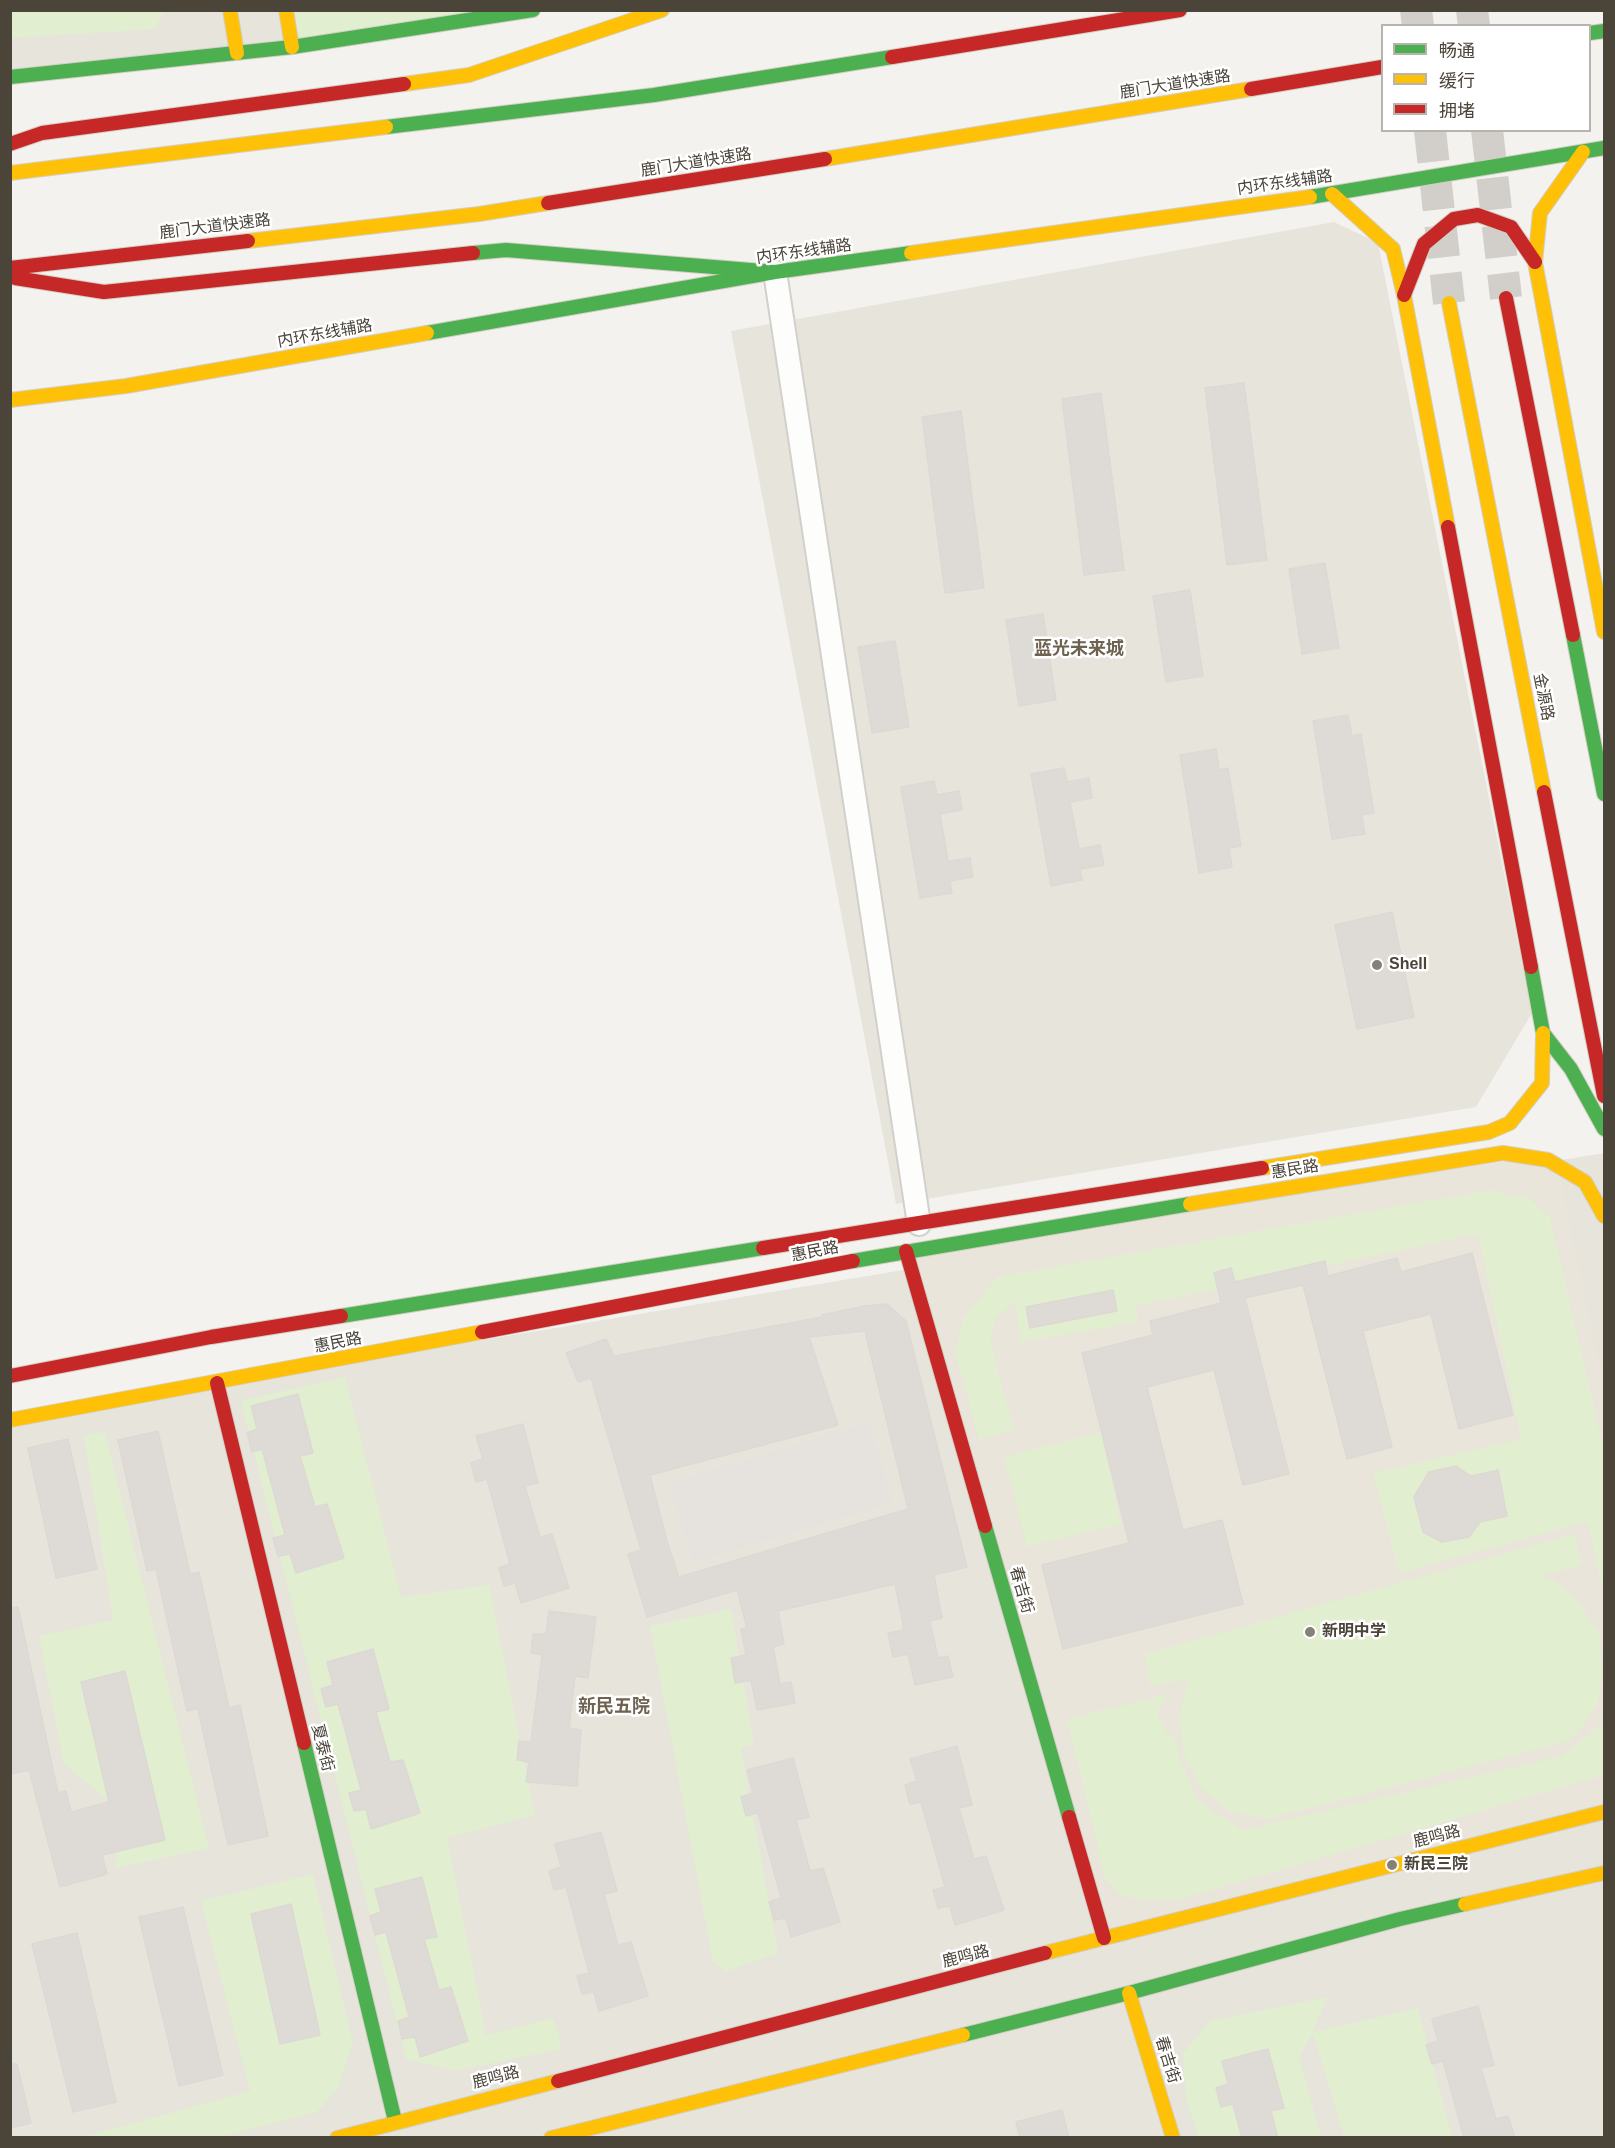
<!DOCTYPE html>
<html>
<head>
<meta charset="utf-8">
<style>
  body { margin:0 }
  #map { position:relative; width:1615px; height:2148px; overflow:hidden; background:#f4f2ee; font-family:Helvetica,"Noto Sans SC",sans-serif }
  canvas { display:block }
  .frame { position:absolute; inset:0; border:12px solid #4b4439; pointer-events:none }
  .legend { position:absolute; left:1381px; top:24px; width:210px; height:108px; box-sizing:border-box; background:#fff; border:2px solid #b7b4b0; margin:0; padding:8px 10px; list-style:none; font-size:18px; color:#4b4439 }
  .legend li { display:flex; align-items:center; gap:12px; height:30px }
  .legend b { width:30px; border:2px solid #b7b4b0 }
</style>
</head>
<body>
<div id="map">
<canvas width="1615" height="2148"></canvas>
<div class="frame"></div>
<ul class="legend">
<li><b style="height:8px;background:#4caf50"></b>畅通</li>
<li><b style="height:8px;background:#ffc107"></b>缓行</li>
<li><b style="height:8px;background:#c62828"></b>拥堵</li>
</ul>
</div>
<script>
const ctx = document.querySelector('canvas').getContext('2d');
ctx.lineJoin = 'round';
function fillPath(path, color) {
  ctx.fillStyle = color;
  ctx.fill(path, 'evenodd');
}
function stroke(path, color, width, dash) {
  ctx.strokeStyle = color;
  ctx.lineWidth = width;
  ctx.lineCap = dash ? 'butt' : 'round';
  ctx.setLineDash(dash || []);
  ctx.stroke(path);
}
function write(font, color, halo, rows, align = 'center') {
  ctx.font = font + ' Helvetica,"Noto Sans SC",sans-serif';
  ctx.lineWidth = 5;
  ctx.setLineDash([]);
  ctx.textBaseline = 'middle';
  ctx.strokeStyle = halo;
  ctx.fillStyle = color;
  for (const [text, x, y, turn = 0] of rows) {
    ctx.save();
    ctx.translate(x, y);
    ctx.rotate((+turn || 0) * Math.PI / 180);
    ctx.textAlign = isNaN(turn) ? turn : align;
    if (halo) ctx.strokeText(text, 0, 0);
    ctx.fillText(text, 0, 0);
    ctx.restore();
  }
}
fillPath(new Path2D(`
  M10 11H533L11 76Z
  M1334 222 1378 243 1532 1013 1476 1107 896 1204 731 331Z
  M1604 1153V2137H11L10 1419Z`), '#e7e4dc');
fillPath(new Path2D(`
  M1555 1154 1604 1387V1812L1104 1938 906 1251Z`), '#eae5da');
fillPath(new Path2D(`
  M11 10H164V11L155 29 11 38Z
  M286 10 533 11 292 47Z
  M1489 1190 1530 1199 1550 1218 1604 1449V1595L1587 1522 1399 1573 1373 1473 1521 1439 1478 1234 1136 1306 1138 1322 1021 1342 1015 1301 996 1318 990 1340 1014 1430 979 1440 955 1352 964 1317 997 1277Z
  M345 1377 401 1597 489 1585 535 1815 447 1838 486 2035 553 2018 562 2049 455 2071 406 2059 241 1401Z
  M105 1432 209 1848 117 1868 109 1801 64 1764 39 1636 113 1620 84 1435Z
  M1101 1432 1121 1524 1027 1547 1004 1457Z
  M1574 1534 1582 1565 1541 1575 1555 1581 1578 1601 1600 1635 1602 1679 1598 1703 1583 1726 1568 1741 1268 1819 1230 1812 1202 1789 1184 1755 1179 1717 1188 1679 1150 1686 1145 1654Z
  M731 1609 754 1744 741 1748 778 1953 726 1971 713 1962 650 1626Z
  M1168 1694 1157 1713 1168 1736 1174 1735 1180 1760 1199 1802 1243 1830 1562 1756 1604 1722V1775L1184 1898 1150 1901 1122 1896 1105 1878 1067 1719Z
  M313 1874 353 2043 338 2087 317 2112 219 2137 80 2138 250 2091 201 1901Z
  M1327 1997 1313 2032 1418 2008 1452 2137H1344L1313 2033 1299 2057 1321 2137H1199L1186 2100 1183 2053 1210 2021Z`), '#e1eecf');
fillPath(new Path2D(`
  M869 1422 893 1502 693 1563 669 1483Z`), '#e6e3df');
const building = new Path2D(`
  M1244 383 1267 560 1227 565 1205 388Z
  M1101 393 1124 570 1084 575 1062 399Z
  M961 411 984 588 945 593 922 417Z
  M1325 563 1339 648 1302 654 1289 569Z
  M1190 590 1203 676 1166 682 1153 596Z
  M1043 614 1056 700 1019 706 1006 620Z
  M895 641 909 727 872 733 858 647Z
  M1348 715 1352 736 1361 734 1374 813 1362 815 1365 834 1332 839 1313 721Z
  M1216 749 1219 770 1228 768 1241 846 1229 848 1232 867 1199 873 1180 755Z
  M1064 768 1067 782 1089 778 1092 798 1070 802 1079 849 1100 845 1104 865 1080 869 1082 880 1051 886 1031 774Z
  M934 781 937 795 959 791 962 810 940 814 948 861 970 858 973 877 950 881 952 893 920 898 901 787Z
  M1392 912 1414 1017 1357 1029 1335 925Z
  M1472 1253 1513 1415 1459 1429 1431 1314 1363 1331 1392 1447 1347 1459 1303 1285 1245 1298 1289 1474 1243 1485 1214 1370 1147 1387 1183 1530 1222 1520 1243 1604 1063 1649 1042 1565 1129 1543 1082 1353 1153 1335 1150 1321 1221 1303 1214 1273 1231 1268 1235 1282 1325 1261 1328 1276 1397 1258 1401 1272Z
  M1113 1290 1117 1311 1030 1328 1026 1307Z
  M887 1304 906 1321 967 1567 934 1575 942 1618 930 1621 938 1658 948 1656 953 1677 915 1685 908 1654 893 1657 888 1633 904 1630 895 1584 778 1611 784 1644 773 1647 780 1684 791 1682 795 1703 757 1710 751 1680 735 1683 731 1658 746 1655 741 1629 747 1628 737 1590 647 1617 628 1554 641 1550 591 1378 578 1382 566 1353 606 1339 614 1356 822 1317V1315L865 1306ZM865 1331 908 1509 679 1577 667 1541 650 1475 838 1425 809 1337Z
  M298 1394 313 1453 300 1456 315 1507 327 1504 344 1558 296 1573 290 1554 278 1556 273 1538 285 1535 262 1449 252 1452 247 1433 257 1429 251 1406Z
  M523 1424 538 1483 525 1486 540 1537 552 1534 569 1588 521 1603 515 1583 504 1586 499 1568 510 1564 487 1479 476 1482 471 1463 483 1459 476 1436Z
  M158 1431 190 1574 199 1572 229 1708 240 1705 268 1836 228 1845 198 1709 187 1711 156 1569 147 1571 118 1440Z
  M68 1439 97 1569 56 1578 28 1448Z
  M1456 1466 1471 1476 1498 1470 1507 1516 1480 1522 1469 1537 1442 1542 1423 1532 1414 1497 1429 1472Z
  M18 1607 58 1793 66 1791 71 1812 109 1802 81 1682 125 1671 165 1840 102 1855 107 1874 60 1887 29 1770 10 1774V1608Z
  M549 1611 596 1617 588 1678 575 1676 569 1728 581 1730 577 1786 526 1782 529 1762 517 1760 519 1741 531 1742 542 1655 531 1653 533 1634H546Z
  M373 1649 389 1709 376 1712 390 1762 403 1760 420 1813 371 1829 366 1809 354 1811 349 1793 361 1790 338 1704 326 1707 321 1689 333 1685 327 1662Z
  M957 1746 972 1805 959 1808 974 1859 986 1856 1004 1910 955 1925 950 1906 938 1908 933 1890 945 1887 921 1802 910 1804 905 1785 917 1781 910 1759Z
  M793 1758 809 1817 796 1820 810 1871 823 1868 840 1922 791 1937 786 1918 774 1920 769 1902 781 1898 758 1813 746 1816 741 1797 753 1793 747 1770Z
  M601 1832 617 1891 604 1894 618 1945 631 1942 648 1996 599 2011 594 1992 582 1994 577 1976 589 1973 566 1887 554 1890 549 1871 561 1867 555 1844Z
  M422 1877 437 1937 424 1939 439 1990 451 1987 468 2041 420 2057 415 2037 402 2039 398 2021 409 2017 386 1932 375 1935 370 1916 381 1912 375 1889Z
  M291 1904 320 2035 280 2044 251 1914Z
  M183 1907 223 2075 179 2086 139 1917Z
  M77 1933 116 2102 73 2112 32 1944Z
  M1478 2006 1494 2065 1481 2068 1496 2119 1508 2116 1515 2138H1464L1443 2061 1432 2064 1426 2045 1438 2041 1432 2019Z
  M1268 2049 1284 2108 1271 2111 1278 2138H1242L1233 2104 1221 2107 1216 2088 1228 2084 1222 2061Z
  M10 2064H17L31 2123 10 2128Z
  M1062 2110 1069 2138H1020L1016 2122Z`);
fillPath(building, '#dedbd6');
stroke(building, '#dcd9d4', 1.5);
stroke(new Path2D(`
  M1416 10 1418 26
  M1472 10 1474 26
  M1430 130 1449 303
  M1487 130 1506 298`), '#d2cfca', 32, [32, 16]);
const street = new Path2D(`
  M775 272 919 1224`);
const fast = new Path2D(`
  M1590 33 1604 31
  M10 77 292 47 533 10
  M386 127 654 95 892 57
  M1310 197 1604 148
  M473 253 506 250 775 272
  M427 333 775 272 911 253
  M1573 635 1604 794
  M1531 967 1543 1033 1571 1069 1604 1129
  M853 1261 1190 1204
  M341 1316 763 1248
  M985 1526 1069 1817
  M304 1743 395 2121
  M963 2035 1129 1993 1400 1919 1465 1904`);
const slow = new Path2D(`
  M230 10 237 53
  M286 10 292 47
  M404 84 469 75 662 10
  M1583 152 1540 213 1535 262 1604 632
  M825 159 1251 89
  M10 173 386 127
  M1332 194 1393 249 1404 295 1448 527
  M248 241 479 214 548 203
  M911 253 1310 197
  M1449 303 1544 792
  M10 400 126 386 427 333
  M1262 1168 1489 1132 1510 1123 1542 1083 1543 1033
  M1190 1204 1503 1153 1548 1160 1585 1182 1604 1216
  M10 1420 482 1332
  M1465 1904 1604 1873
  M1045 1953 1604 1812
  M1129 1993 1173 2138
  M337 2138 558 2081
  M551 2138 963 2035`);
const jam = new Path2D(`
  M892 57 1180 10
  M1251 89 1382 67
  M10 144 42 133 404 84
  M548 203 825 159
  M10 268 248 241
  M15 278 104 292 473 253
  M1404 295 1424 244 1454 219 1478 215 1511 227 1535 262
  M1506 298 1573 635
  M1448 527 1531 967
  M1544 792 1604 1096
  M763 1248 1262 1168
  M906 1251 985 1526
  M482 1332 853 1261
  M10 1376 211 1337 341 1316
  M217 1383 304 1743
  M1069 1817 1104 1938
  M558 2081 1045 1953`);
stroke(street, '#d2d0cb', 26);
stroke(fast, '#d3cfc5', 16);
stroke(slow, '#d3cfc5', 16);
stroke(jam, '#d3cfc5', 16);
stroke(street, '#fdfdfc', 22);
stroke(fast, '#4caf50', 14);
stroke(slow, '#ffc107', 14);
stroke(jam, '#c62828', 14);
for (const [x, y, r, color] of [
  [1377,965,6,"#868178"],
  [1310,1632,6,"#868178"],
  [1392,1865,6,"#868178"]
]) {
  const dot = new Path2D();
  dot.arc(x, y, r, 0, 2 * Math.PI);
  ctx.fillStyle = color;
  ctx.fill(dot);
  stroke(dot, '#fff', 2);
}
write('16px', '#4b4439', '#fff', [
  ["鹿门大道快速路",1175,85,-9],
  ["鹿门大道快速路",696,163,-9],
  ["内环东线辅路",1285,183,-8],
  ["鹿门大道快速路",215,227,-7],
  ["内环东线辅路",804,252,-8],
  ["内环东线辅路",325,334,-10],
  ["金源路",1543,697,79],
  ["惠民路",1295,1170,-9],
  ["惠民路",815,1252,-11],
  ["惠民路",338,1343,-11],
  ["春吉街",1021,1590,74],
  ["夏泰街",322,1748,76],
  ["鹿鸣路",1437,1837,-14],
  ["鹿鸣路",966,1957,-14],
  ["春吉街",1167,2060,73],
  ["鹿鸣路",496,2078,-14]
]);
write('bold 16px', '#4b4439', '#fff', [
  ["Shell",1389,965],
  ["新明中学",1322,1632],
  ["新民三院",1404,1865]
], 'left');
write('bold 18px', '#6e6250', '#fff', [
  ["蓝光未来城",1079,649],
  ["新民五院",614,1707]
]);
</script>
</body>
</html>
